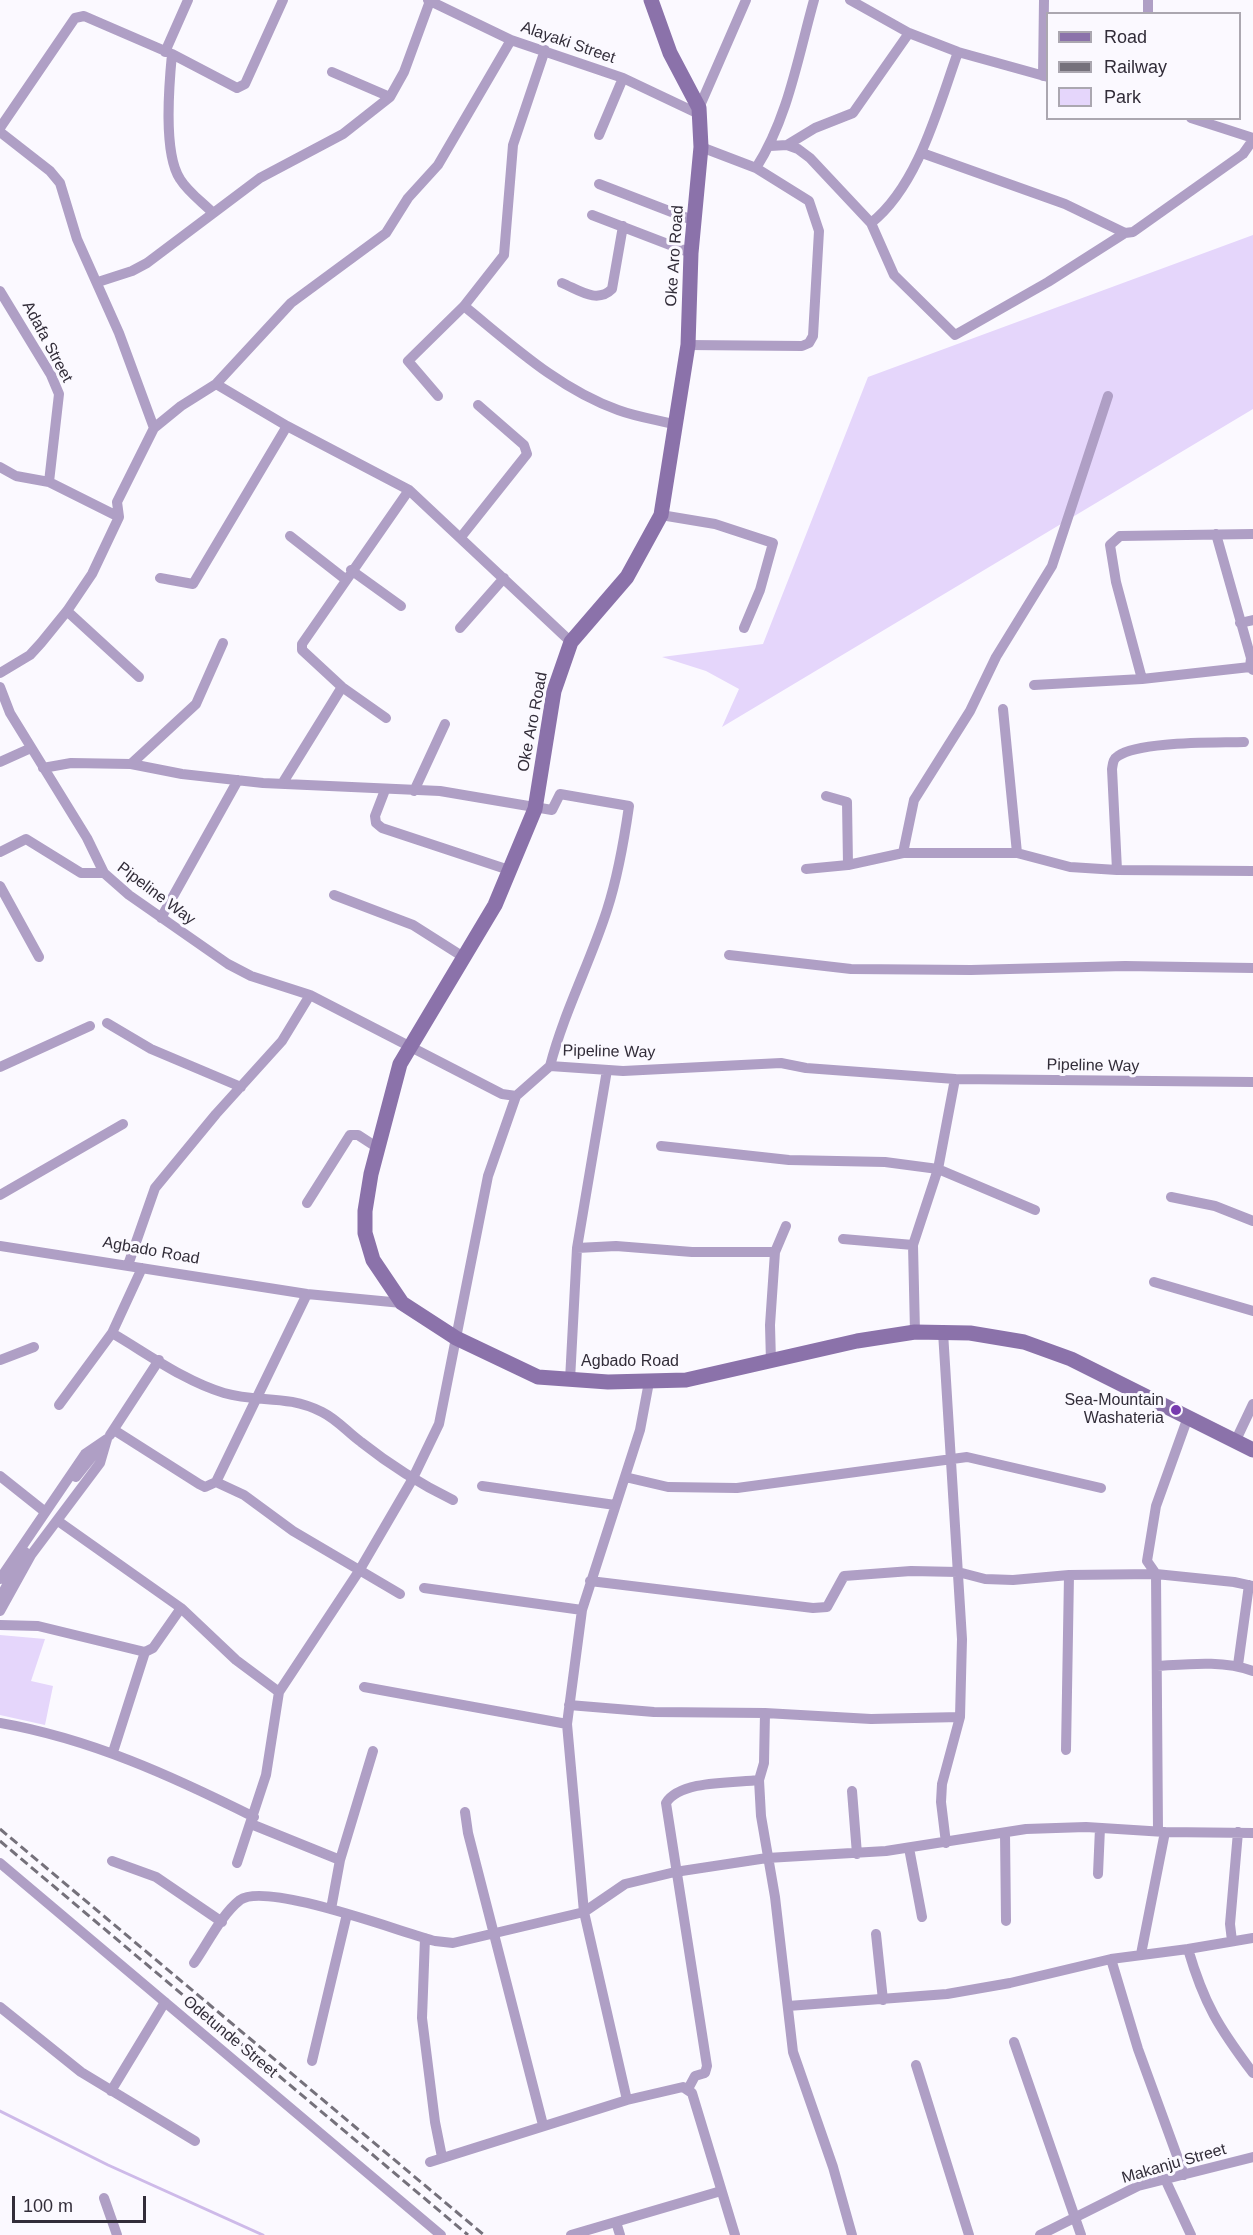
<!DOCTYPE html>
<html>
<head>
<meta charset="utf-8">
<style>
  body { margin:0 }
  #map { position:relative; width:1253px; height:2235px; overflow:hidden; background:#fbf9ff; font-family:Arial,sans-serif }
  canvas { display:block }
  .legend { position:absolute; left:1046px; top:12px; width:195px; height:108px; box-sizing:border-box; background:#fbf9ff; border:2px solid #aba7b0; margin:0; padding:8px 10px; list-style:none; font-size:18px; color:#322d39 }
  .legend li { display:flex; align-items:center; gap:12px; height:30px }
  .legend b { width:30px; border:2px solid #aba7b0 }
  .scale { position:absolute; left:12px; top:2196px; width:134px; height:27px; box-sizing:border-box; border:3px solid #322d39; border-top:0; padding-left:8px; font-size:18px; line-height:21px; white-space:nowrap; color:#322d39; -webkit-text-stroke:4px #fbf9ff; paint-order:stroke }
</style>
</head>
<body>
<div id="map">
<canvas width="1253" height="2235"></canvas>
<ul class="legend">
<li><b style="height:8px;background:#8b72aa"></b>Road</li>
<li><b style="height:8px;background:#75717b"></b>Railway</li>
<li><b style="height:16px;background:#e5d6fb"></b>Park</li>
</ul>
<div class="scale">100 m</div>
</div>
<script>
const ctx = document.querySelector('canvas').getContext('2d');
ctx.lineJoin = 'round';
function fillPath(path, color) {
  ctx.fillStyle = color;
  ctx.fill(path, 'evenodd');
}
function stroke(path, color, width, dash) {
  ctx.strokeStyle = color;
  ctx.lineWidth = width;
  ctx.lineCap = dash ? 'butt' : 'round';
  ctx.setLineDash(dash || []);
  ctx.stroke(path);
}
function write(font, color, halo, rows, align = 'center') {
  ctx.font = font + ' Arial,sans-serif';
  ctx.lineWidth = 6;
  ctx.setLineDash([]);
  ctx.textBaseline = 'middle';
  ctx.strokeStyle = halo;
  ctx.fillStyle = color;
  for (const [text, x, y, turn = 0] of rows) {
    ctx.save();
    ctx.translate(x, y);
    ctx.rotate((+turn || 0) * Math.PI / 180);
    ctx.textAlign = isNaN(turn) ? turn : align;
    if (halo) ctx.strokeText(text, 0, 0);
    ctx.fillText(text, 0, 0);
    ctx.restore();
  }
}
fillPath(new Path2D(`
  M1253 235V409L722 727 739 689 706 671 662 657 763 644 868 377Z
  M0 1635 45 1639 31 1681 53 1686 45 1725 0 1715Z`), '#e5d6fb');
stroke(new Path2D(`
  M0 2111 108 2165 263 2235`), '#cebae9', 3);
stroke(new Path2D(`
  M428 0 511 40 623 78 699 114
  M850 0 909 33 958 52 1048 77
  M1148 14V0
  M165 52 188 0
  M172 54C169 85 163 153 180 179 188 192 202 202 213 213
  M332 72 390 97
  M1043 76 1044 0
  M699 108 746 0
  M1191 118 1253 138
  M0 128 75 18 84 16 172 54 237 88 245 84 283 0
  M0 132 50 171 60 183 77 239 119 333 154 428
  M599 135 623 78
  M787 145 815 128 853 113 909 33
  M770 146 787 145 798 149 810 158 871 223 894 275 955 335 1048 282 1125 233 1133 232 1243 154 1253 140
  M922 153 1065 204 1125 233
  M756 168C788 118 798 57 814 0
  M599 184 695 221
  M592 215 691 253
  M871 223C918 186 938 108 958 52
  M98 282 132 271 147 263 260 178 343 134 390 97 404 72 430 1
  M562 283C579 290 597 304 612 289L623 226
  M0 291 51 375 59 394 49 482
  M464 306C512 345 559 389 618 410 637 417 658 420 677 425
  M688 345 802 346 809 343 813 336 819 231 809 201 756 168 701 147
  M216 384 287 426 409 490 571 642
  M438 396 408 361 464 306 504 255 513 145 545 50
  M0 467 16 476 49 482 119 517
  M661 515 715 524 773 543 760 590 744 628
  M1216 534 1251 658 1250 667 1253 670
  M290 536 345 579
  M461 537 527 454 524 445 478 405
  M351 570 401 606
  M160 578 193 584 287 426
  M67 611 139 677
  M1240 623 1253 620
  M460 628 504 578
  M1250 667 1142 679 1116 582 1110 545 1120 536 1253 534
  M0 673 30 655 41 643 67 611 92 574 119 517 117 502 154 428 181 406 216 384 291 303 386 233 408 198 438 165 511 40
  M1034 685 1142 679
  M0 687 10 713 87 838 104 873 129 895 228 964 251 976 310 995 502 1094 516 1096 550 1066 623 1071 781 1063 806 1068 955 1079 1253 1082
  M1003 709 1017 853
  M386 718 342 687 302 650V644L409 490
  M0 762 31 748
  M131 764 196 704 223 643
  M43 768 71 763 131 764 182 774 263 783 440 791 552 810 560 794 629 806C624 841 618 876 607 910 590 963 564 1012 550 1066
  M282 784 342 687
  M385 790 375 816 376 823 382 828 509 870
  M414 791 445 724
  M826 796 847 802 848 865
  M0 852 26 839 81 873H104
  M903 853 914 800 970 711 996 657 1052 566 1108 396
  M806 869 848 865 903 853H1017L1070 867 1117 870 1253 871
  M1117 870 1112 769C1113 763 1113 759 1118 756 1139 741 1216 743 1244 742
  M0 886 39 957
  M334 895 413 925 465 958
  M161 918 238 780
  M729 955 851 969 971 970 1125 966 1253 968
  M107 1023 151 1049 241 1087
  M0 1067 90 1026
  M661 1146 789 1160 885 1162 938 1169 1035 1210
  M0 1195 123 1124
  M1171 1197 1215 1206 1253 1221
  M307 1203 350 1135H358L378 1148
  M843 1239 913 1245
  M0 1246 307 1294 402 1303
  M577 1248 616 1246 692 1252H775
  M128 1265 155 1188 216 1114 282 1041 310 995
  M1154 1282 1253 1311
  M915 1332 913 1245 938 1169 955 1079
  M943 1332 962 1639 960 1717 942 1784 941 1802 946 1843
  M112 1333C148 1354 184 1381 224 1393 259 1403 286 1394 322 1412 338 1420 347 1432 361 1442 390 1465 420 1484 453 1500
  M0 1360 34 1347
  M771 1362 770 1325 775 1252 786 1226
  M570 1380 577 1248 607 1070
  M59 1405 112 1333 142 1268
  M114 1430 199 1484 205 1487 216 1482 307 1294
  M110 1435 159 1360
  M1235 1442 1253 1404
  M0 1476 44 1511
  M76 1477 100 1447
  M625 1477 668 1487 737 1488 967 1457 1101 1488
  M216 1482 244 1495 293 1531 400 1594
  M482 1486 615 1505
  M58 1521 181 1608 236 1660 279 1692
  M0 1579 85 1454 107 1439 100 1463 31 1555 0 1611
  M590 1581 813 1608 827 1607 844 1576 911 1571 958 1572 985 1579 1013 1580 1069 1575 1156 1574 1234 1582 1253 1586
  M424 1588 582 1610
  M0 1598 25 1552
  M0 1625 38 1626 145 1652 153 1648 181 1608
  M1238 1665 1249 1585
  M1157 1666C1189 1664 1223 1660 1253 1671
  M364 1687 567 1724
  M569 1705 654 1712 765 1713 871 1719 960 1717
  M765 1713 764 1763 759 1780 761 1816 775 1897 793 2052 833 2167 852 2235
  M0 1723C91 1739 172 1776 254 1817
  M1066 1750 1069 1575
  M113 1752 145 1652
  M852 1791 857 1854
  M465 1812 468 1833 543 2125
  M251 1824 340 1860
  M1158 1831 1156 1574 1147 1561 1156 1506 1188 1417
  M1165 1832 1253 1833
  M1005 1833 1006 1921
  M909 1848 922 1917
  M112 1861 156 1877 222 1922
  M0 1863 441 2235
  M237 1863 266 1775 279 1692 359 1571 412 1480 439 1424 488 1176 516 1096
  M1098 1874 1100 1828
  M331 1909 340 1860 373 1751
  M876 1934 883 2000
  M425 1938 422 2018 435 2122 442 2157
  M1232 1941 1230 1924 1238 1832
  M1188 1949 1253 1938
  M1111 1959 1138 2049 1184 2175
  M194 1963C208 1943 221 1915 240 1900 266 1881 400 1932 435 1941L453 1943 584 1912 625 1884 675 1872 767 1858 886 1851 1026 1829 1086 1827 1165 1832 1141 1954
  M788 2006 947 1994 1010 1983 1111 1959 1188 1949C1204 2004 1219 2028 1253 2073
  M0 2007 81 2072 195 2141
  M1014 2042 1081 2235
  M312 2061 347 1914
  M916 2065 969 2235
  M688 2089 695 2076 705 2073 707 2066 666 1803C680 1780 734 1783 759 1780
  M111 2091 165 2002
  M627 2100 584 1912 567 1724 582 1610 640 1430 649 1382
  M430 2162 627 2100 683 2087 692 2093 735 2235
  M1165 2179 1191 2235
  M104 2198 117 2235
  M616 2222 620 2235
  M571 2235 721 2191
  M1040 2235 1138 2186 1253 2157`), '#af9fc5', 10);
stroke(new Path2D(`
  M651 0 670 53 699 108 701 147 691 253 688 345 661 515 627 577 571 642 554 691 535 809 495 905 400 1064 371 1174 365 1211V1233L373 1260 402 1303 456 1338 538 1377 608 1382 686 1380 857 1341 915 1332 970 1333 1024 1342 1071 1359 1253 1450`), '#8b72aa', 15);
stroke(new Path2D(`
  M0 1829 484 2235
  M0 1841 468 2235`), '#75717b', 3, [9, 4.5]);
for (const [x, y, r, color] of [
  [1176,1410,6,"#773aaf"]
]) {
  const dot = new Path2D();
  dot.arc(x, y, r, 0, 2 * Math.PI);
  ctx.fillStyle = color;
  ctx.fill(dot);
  stroke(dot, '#fbf9ff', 2);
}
write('16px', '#322d39', '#fbf9ff', [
  ["Alayaki Street",568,43,19],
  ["Oke Aro Road",675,256,-86],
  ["Adafa Street",47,342,62],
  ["Oke Aro Road",533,722,-79],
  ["Pipeline Way",156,894,37],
  ["Pipeline Way",609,1052,1],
  ["Pipeline Way",1093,1066,1],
  ["Agbado Road",151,1251,10],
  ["Agbado Road",630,1362],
  ["Odetunde Street",230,2037,40],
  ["Makanju Street",1174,2164,-16]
]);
write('16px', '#322d39', '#fbf9ff', [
  ["Sea-Mountain",1164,1401],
  ["Washateria",1164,1419]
], 'right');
</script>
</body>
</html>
